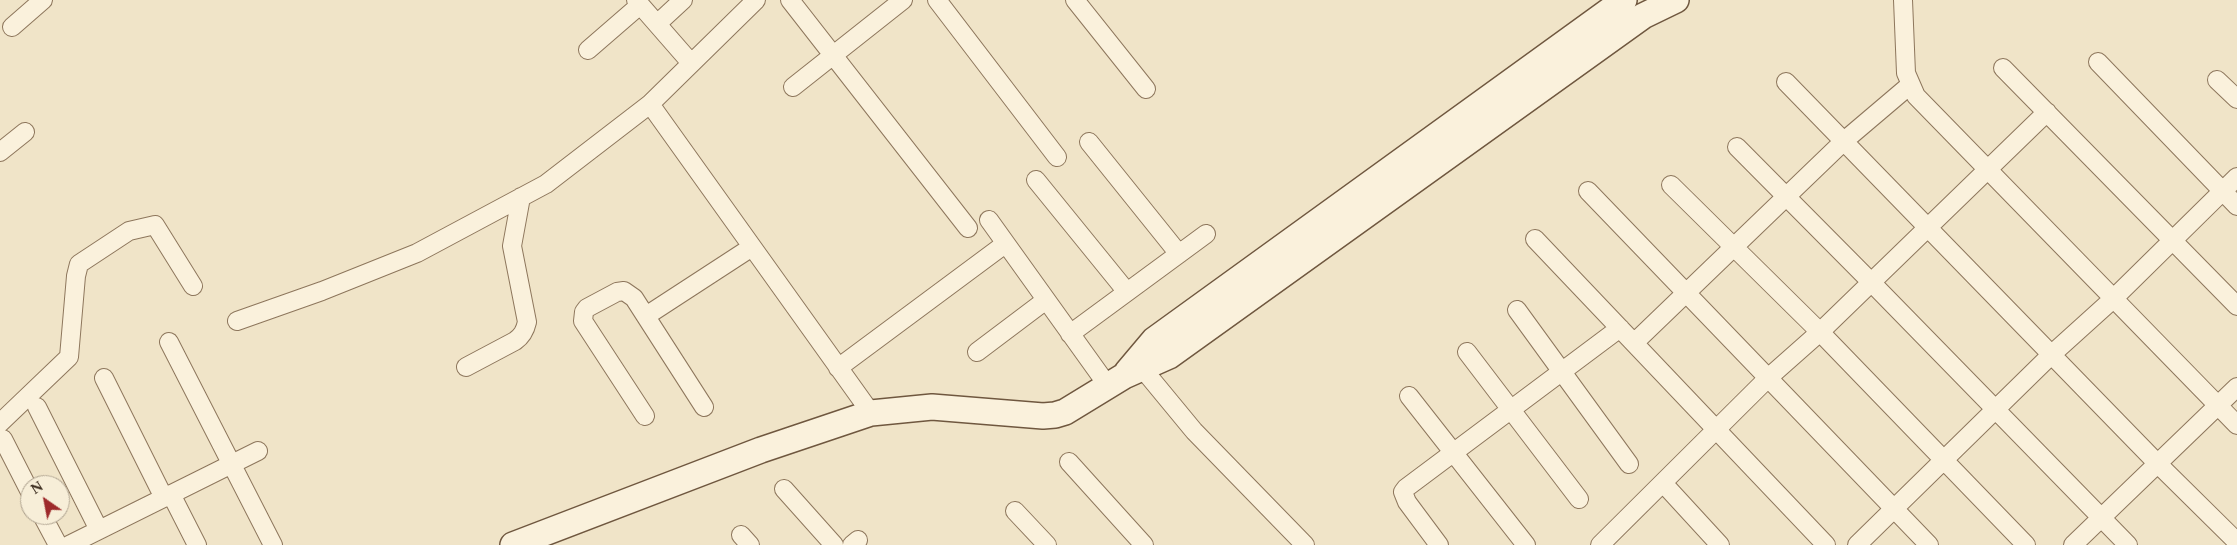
<!DOCTYPE html>
<html>
<head>
<meta charset="utf-8">
<style>
  body { margin:0 }
  #map { position:relative; width:2237px; height:545px; overflow:hidden; background:#f0e4c8; font-family:Spectral,serif }
  canvas { display:block }
  .north { position:absolute; left:20px; top:475px; width:50px; height:50px; box-sizing:border-box; background:#f7eed8; border:1px solid #ada18e; border-radius:50%; rotate:327deg; font-size:14px; font-weight:700; line-height:20px; text-align:center; color:#3d2e20 }
  .north::after { content:''; display:block; margin:auto; width:18px; height:22px; background:#9e2a2b; clip-path:polygon(50% 0,100% 100%,50% 72%,0 100%) }
</style>
</head>
<body>
<div id="map">
<canvas width="2237" height="545"></canvas>
<div class="north">N</div>
</div>
<script>
const ctx = document.querySelector('canvas').getContext('2d');
ctx.lineJoin = 'round';
function stroke(path, color, width, dash) {
  ctx.strokeStyle = color;
  ctx.lineWidth = width;
  ctx.lineCap = dash ? 'butt' : 'round';
  ctx.setLineDash(dash || []);
  ctx.stroke(path);
}
const street = new Path2D(`
  M636 0 691 63
  M790 0 968 228
  M937 0 1057 157
  M1075 0 1146 89
  M1903 0 1906 73 1916 96 2237 425
  M657 24 683 0
  M12 27 43 0
  M588 50 640 5
  M2098 62 2237 206
  M2003 68 2237 306
  M2217 80 2237 99
  M1786 82 2157 463 2237 542
  M793 87 903 0
  M650 104 871 413
  M1089 142 1179 254
  M1737 147 1871 282 2128 545
  M0 152 25 132
  M1036 180 1127 292
  M1671 185 1820 332 2026 545
  M1588 191 1929 545
  M989 220 1108 386
  M1535 239 1826 545
  M1517 310 1629 464
  M646 316 752 247
  M237 321 322 291 417 253 546 184 650 104 756 0
  M1070 334 1206 234
  M169 342 273 545
  M1634 343 1844 141 1910 85
  M977 352 1046 300
  M1467 352 1579 499
  M466 367 515 341C522 336 525 331 527 322L512 246 521 197
  M838 368 1005 244
  M1142 368 1194 431 1305 545
  M104 378 164 498
  M1409 396 1526 545
  M37 407 99 530
  M645 416 583 321 584 312 587 308 617 292 624 291 634 298 704 407
  M0 423 69 357 76 276 79 264 129 231 155 225 193 286
  M3 439 30 492
  M1069 462 1144 545
  M1663 483 1720 545
  M784 489 834 545
  M171 494 197 545
  M1015 511 1047 545
  M42 515 58 545
  M741 535 750 545
  M69 545 258 451
  M852 545 858 540
  M1439 545 1407 502 1403 492 1406 488 1620 328
  M1600 545 1768 378 1820 332 2047 112
  M1857 545 2051 355 2113 299 2237 177
  M2073 545 2237 387`);
const secondary = new Path2D(`
  M1127 372 1154 340 1624 0
  M513 545 761 450 871 413 932 407 1043 416 1055 415 1065 412 1124 376 1169 356 1643 16 1676 0`);
stroke(street, '#8d765c', 20);
stroke(secondary, '#6f573f', 28);
stroke(street, '#faf1dc', 18);
stroke(secondary, '#faf1dc', 25);
</script>
</body>
</html>
